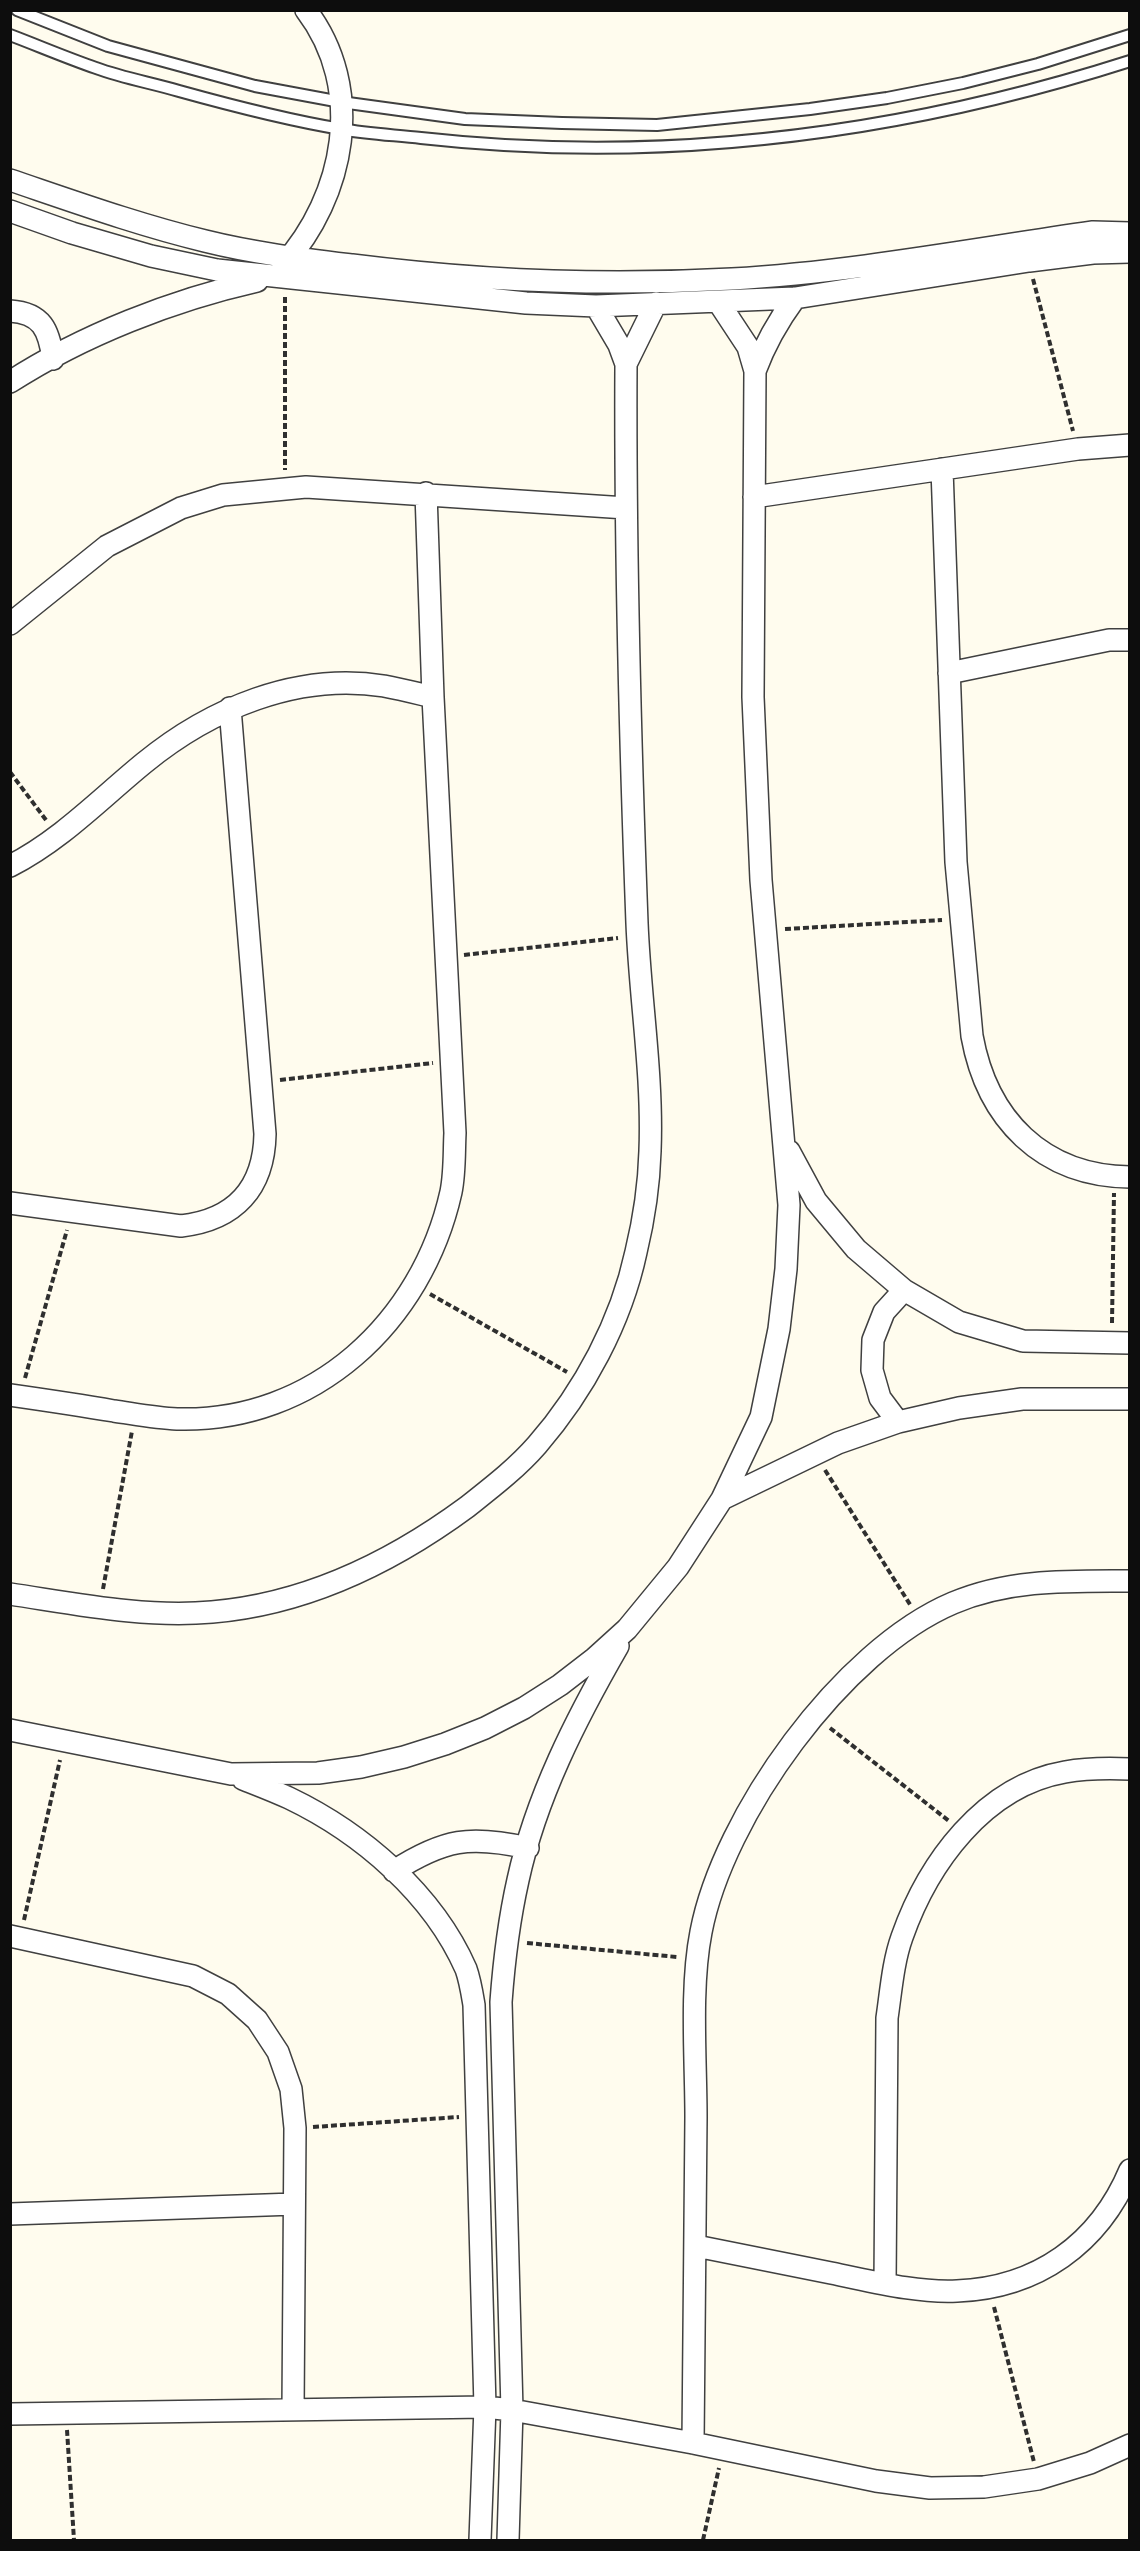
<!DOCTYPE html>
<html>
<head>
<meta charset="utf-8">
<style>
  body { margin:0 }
  #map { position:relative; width:1140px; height:2551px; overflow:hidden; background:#fffcee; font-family:"Zilla Slab",serif }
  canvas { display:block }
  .frame { position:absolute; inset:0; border:12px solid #0d0d0d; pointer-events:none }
</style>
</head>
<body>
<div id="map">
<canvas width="1140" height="2551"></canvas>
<div class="frame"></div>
</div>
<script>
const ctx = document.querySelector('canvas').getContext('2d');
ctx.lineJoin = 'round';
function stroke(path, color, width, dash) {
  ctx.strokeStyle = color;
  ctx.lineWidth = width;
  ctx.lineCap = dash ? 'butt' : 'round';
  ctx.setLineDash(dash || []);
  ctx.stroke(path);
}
const lane = new Path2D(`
  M17 10 108 46 255 86 341 102 465 119 562 123 657 125 810 109 887 98 963 83 1038 64 1130 35
  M10 35C39 46 67 58 96 68 123 78 152 83 179 91 233 106 287 120 341 129 368 134 395 135 421 138 663 165 899 135 1130 61`);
const street = new Path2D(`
  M10 180C75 202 139 225 205 241 253 253 303 259 352 265 478 281 606 286 732 279 853 272 974 249 1093 232L1130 233
  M10 211 72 233 151 256 217 270 526 303 596 306 795 298 1029 261 1093 253 1130 252
  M283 265C345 196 366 89 306 10
  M10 311C42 313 49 330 53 359
  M626 364 656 303
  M755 371C765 344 778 321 795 298
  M10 382C83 335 173 300 257 281
  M942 469 956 862 972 1036C987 1119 1042 1176 1130 1177
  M754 497 1078 449 1130 445
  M10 624 107 546 181 508 223 495 306 487 626 508
  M949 673 1109 640H1130
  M10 866C61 840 100 799 144 763 210 709 297 672 384 686 400 689 416 693 433 697
  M789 1151 816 1201 856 1249 904 1290 959 1322 1023 1341 1130 1343
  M10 1203 181 1226C235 1220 264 1188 265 1134L230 708
  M10 1395C45 1400 79 1405 114 1411 135 1414 156 1418 177 1419 314 1423 422 1322 451 1192 455 1173 454 1152 455 1133L433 697 426 493
  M898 1422 880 1398 872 1370 873 1340 884 1312 904 1290
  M722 1499 838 1443 898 1422 959 1408 1022 1399H1130
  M10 1594C77 1604 145 1618 212 1612 307 1604 391 1563 467 1507 491 1488 516 1469 537 1445 584 1391 621 1322 636 1252 644 1219 649 1185 650 1151 653 1075 640 999 637 923 630 737 625 551 626 364L619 345 596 306
  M10 1730 231 1774 318 1773 361 1767 404 1757 445 1744 485 1728 524 1708 560 1685 595 1658 627 1629 678 1567 722 1499 761 1417 779 1329 786 1269 789 1205 761 880 753 697 755 371 748 347 719 303
  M243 1779C258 1785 274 1791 289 1798 362 1833 433 1894 466 1969 470 1980 472 1993 474 2005L485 2407 480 2540
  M394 1871C444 1839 470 1835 528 1848
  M10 1936 193 1976 228 1994 257 2020 278 2052 291 2089 295 2128 293 2410
  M10 2214 294 2204
  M696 2246C741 2255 786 2264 831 2273 871 2281 916 2293 957 2291 1037 2288 1099 2244 1130 2170
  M885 2284 887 2018C891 1991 893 1962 902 1937 928 1863 984 1786 1065 1772 1087 1768 1108 1768 1130 1769
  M10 2414 485 2407 512 2410 693 2443 876 2481 930 2488 984 2487 1038 2479 1090 2463 1130 2445
  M693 2443C695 2335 696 2226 696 2117 696 2060 690 1988 701 1932 723 1816 842 1650 953 1603 1009 1579 1069 1581 1130 1581
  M508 2540 512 2410 501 2002C504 1961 509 1920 518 1880 536 1797 576 1719 618 1646`);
stroke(lane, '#404040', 14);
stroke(street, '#404040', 24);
stroke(new Path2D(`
  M1033 279 1073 431
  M285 297V470
  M10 772 46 820
  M785 929 942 920
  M464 955 618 938
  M280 1080 433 1063
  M430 1294 567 1372
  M1112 1323 1114 1193
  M25 1378 67 1230
  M825 1470 911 1606
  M103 1589 132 1431
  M830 1728 949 1821
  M24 1920 60 1760
  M527 1943 677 1957
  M313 2127 459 2117
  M994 2307 1034 2462
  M67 2430 74 2540
  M703 2540 719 2468`), '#2f2f2f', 4, [6, 3]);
stroke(lane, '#fff', 10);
stroke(street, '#fff', 21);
</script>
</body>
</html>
